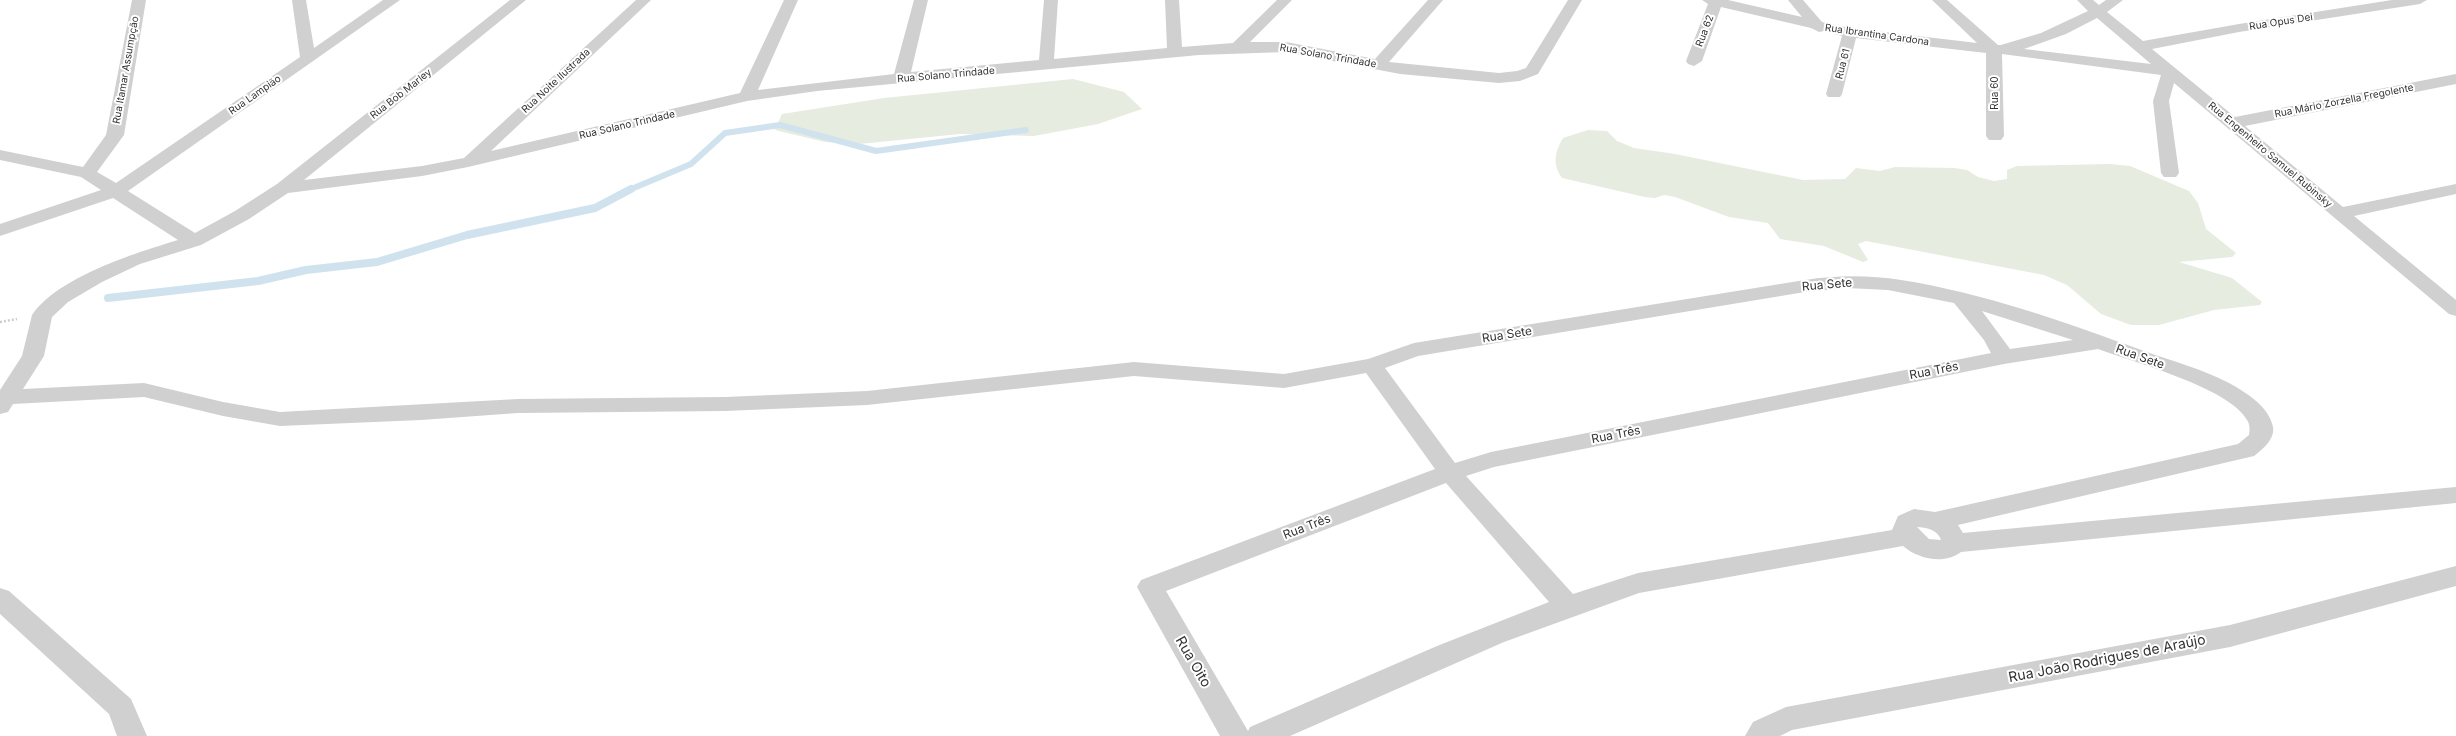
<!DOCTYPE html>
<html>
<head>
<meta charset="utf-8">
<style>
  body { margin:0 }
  canvas { display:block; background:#fff }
</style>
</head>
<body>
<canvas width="2456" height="736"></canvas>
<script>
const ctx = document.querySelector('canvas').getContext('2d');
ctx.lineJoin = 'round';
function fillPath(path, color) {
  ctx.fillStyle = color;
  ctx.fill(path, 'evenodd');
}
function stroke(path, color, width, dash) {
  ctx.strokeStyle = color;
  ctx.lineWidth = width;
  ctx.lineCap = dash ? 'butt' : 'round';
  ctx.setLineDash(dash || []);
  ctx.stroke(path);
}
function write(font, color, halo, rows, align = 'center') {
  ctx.font = font + ' Inter,sans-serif';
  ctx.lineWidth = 4;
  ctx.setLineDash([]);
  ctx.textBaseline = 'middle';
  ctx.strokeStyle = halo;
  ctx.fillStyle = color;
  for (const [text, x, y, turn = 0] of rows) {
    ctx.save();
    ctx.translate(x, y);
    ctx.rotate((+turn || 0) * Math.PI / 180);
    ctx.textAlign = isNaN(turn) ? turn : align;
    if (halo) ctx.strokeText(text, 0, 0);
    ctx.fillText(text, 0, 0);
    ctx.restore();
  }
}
fillPath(new Path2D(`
  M1073 79 1124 92 1142 109 1098 124 1034 136 960 134 859 144 825 142 775 130 782 114 884 98Z
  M1588 130 1607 131 1617 141 1634 148 1675 154 1803 180 1845 179 1856 168 1880 171 1895 167 1954 168 1967 170 1978 177 1994 181 2007 179V170L2017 166 2110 164 2130 166 2189 191 2198 203 2206 229 2236 253 2232 257 2179 262 2232 278 2262 302 2260 305 2214 310 2159 325H2131L2101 314 2067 285 2044 275 1866 241 1858 244 1868 260 1863 262 1824 246 1780 239 1768 223 1729 217 1675 197 1664 195 1655 198 1645 197 1562 178C1552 164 1555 152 1563 138Z`), '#e6ecdf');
stroke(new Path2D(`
  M629 190 691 164 725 133 780 125 876 151 1026 130`), '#cfe2ee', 6);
stroke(new Path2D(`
  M108 298 258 281 306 270 377 262 467 235 595 208 631 189`), '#cfe2ee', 8);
stroke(new Path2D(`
  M0 322 17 319`), '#cdcdcd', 2.5, [2, 2]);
fillPath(new Path2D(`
  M132 0H146L124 135 97 172 116 183 300 57 292 0H306L314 48 383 0H400L128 191 195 233 235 211 277 184 510 0H526L304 180 422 166 464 158 636 0H651L491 151 740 93 784 0H798L758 90 894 74 914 0H928L911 72 1039 60 1044 0H1058L1054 59 1167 48 1165 0H1179L1182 47 1233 43 1277 0H1292L1250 42H1286L1375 59 1428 0H1443L1389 62 1499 73 1517 71 1526 68 1568 0H1582L1538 74 1520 81 1499 83 1400 74 1286 52 1199 55 817 91 747 101 468 167 422 176 288 193 249 219 201 245 140 264 102 282 68 302 52 317 44 356 23 389 144 383 223 402 280 412 518 399 725 397 867 391 1134 362 1284 374 1368 359 1414 343 1805 280C1837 275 1869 275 1901 280 1984 293 2065 322 2144 351 2172 361 2202 369 2229 383 2245 392 2269 406 2273 427 2275 439 2263 449 2254 456L1958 525 1963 533 2456 487V503L1961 552C1944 565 1918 559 1903 546L1639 593 1504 642 1290 736H1220L1137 587 1141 580 1435 469 1366 373 1284 388 1134 376 867 405 725 411 518 413 421 420 280 426 223 416 144 397 13 404 8 412 0 414V390L22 356 32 315C58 277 135 253 178 240L113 198 0 236V224L101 190 81 177 0 160V150L83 167 106 135ZM1847 288 1888 290 1954 303 1984 340 1991 353 1491 452 1455 463 1385 368 1418 356 1805 292ZM1982 311 2073 340 2010 349ZM2098 349C2133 362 2230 388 2247 420 2250 425 2250 429 2249 435L2238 444 1935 512 1914 509 1898 516 1892 530 1638 573 1573 594 1466 476 1494 467 2004 364ZM1446 483 1549 602 1437 646 1250 727 1248 731 1166 591ZM1917 527C1926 527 1938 530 1941 540L1929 539Z
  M1702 0H1728L1802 17 1788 0H1803L1822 22 1850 28 1977 43 1932 0H1947L1998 45H2001L2041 33 2088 11 2077 0H2093L2099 5 2106 0H2123L2107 12 2143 41 2239 24 2392 0H2427L2420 4 2239 32 2152 49 2235 117 2456 74V84L2245 126 2343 207 2456 184V194L2354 216 2456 300V316L2449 314 2174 83 2169 101 2179 173 2176 177H2164L2161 173 2153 101 2161 75 2002 54 2004 136 2001 140H1989L1986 136V53L1856 38 1842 94 1840 97H1828L1826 94 1842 36 1824 31 1819 32 1811 28 1721 7 1702 61 1694 66 1688 64 1686 61 1708 4ZM2097 18 2151 64 2024 49 2066 34Z
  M2456 566V586L2230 647 1792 730 1780 736H1745L1753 722 1786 707 2230 625Z
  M0 588 9 591 131 699 147 736H117L109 714 0 614Z`), '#d0d0d0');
write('10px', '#333', '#fff', [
  ["Rua Opus Dei",2281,22,-9],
  ["Rua 62",1705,31,-69],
  ["Rua Ibrantina Cardona",1877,35,8],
  ["Rua Solano Trindade",1328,56,10],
  ["Rua 61",1843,64,-75],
  ["Rua Itamar Assumpção",126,70,-80],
  ["Rua Solano Trindade",946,75,-5],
  ["Rua Noite Ilustrada",556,81,-43],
  ["Rua 60",1995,93,-90],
  ["Rua Bob Marley",401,94,-38],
  ["Rua Lampião",255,95,-35],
  ["Rua Mário Zorzella Fregolente",2344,101,-11],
  ["Rua Solano Trindade",627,125,-13],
  ["Rua Engenheiro Samuel Rubinsky",2270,155,40]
]);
write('12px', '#333', '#fff', [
  ["Rua Sete",1827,285,-5],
  ["Rua Sete",1507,335,-9],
  ["Rua Sete",2140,357,20],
  ["Rua Três",1934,371,-11],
  ["Rua Três",1616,435,-11],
  ["Rua Três",1307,527,-21]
]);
write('14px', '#333', '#fff', [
  ["Rua João Rodrigues de Araújo",2107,659,-11],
  ["Rua Oito",1193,662,60]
]);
</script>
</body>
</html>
